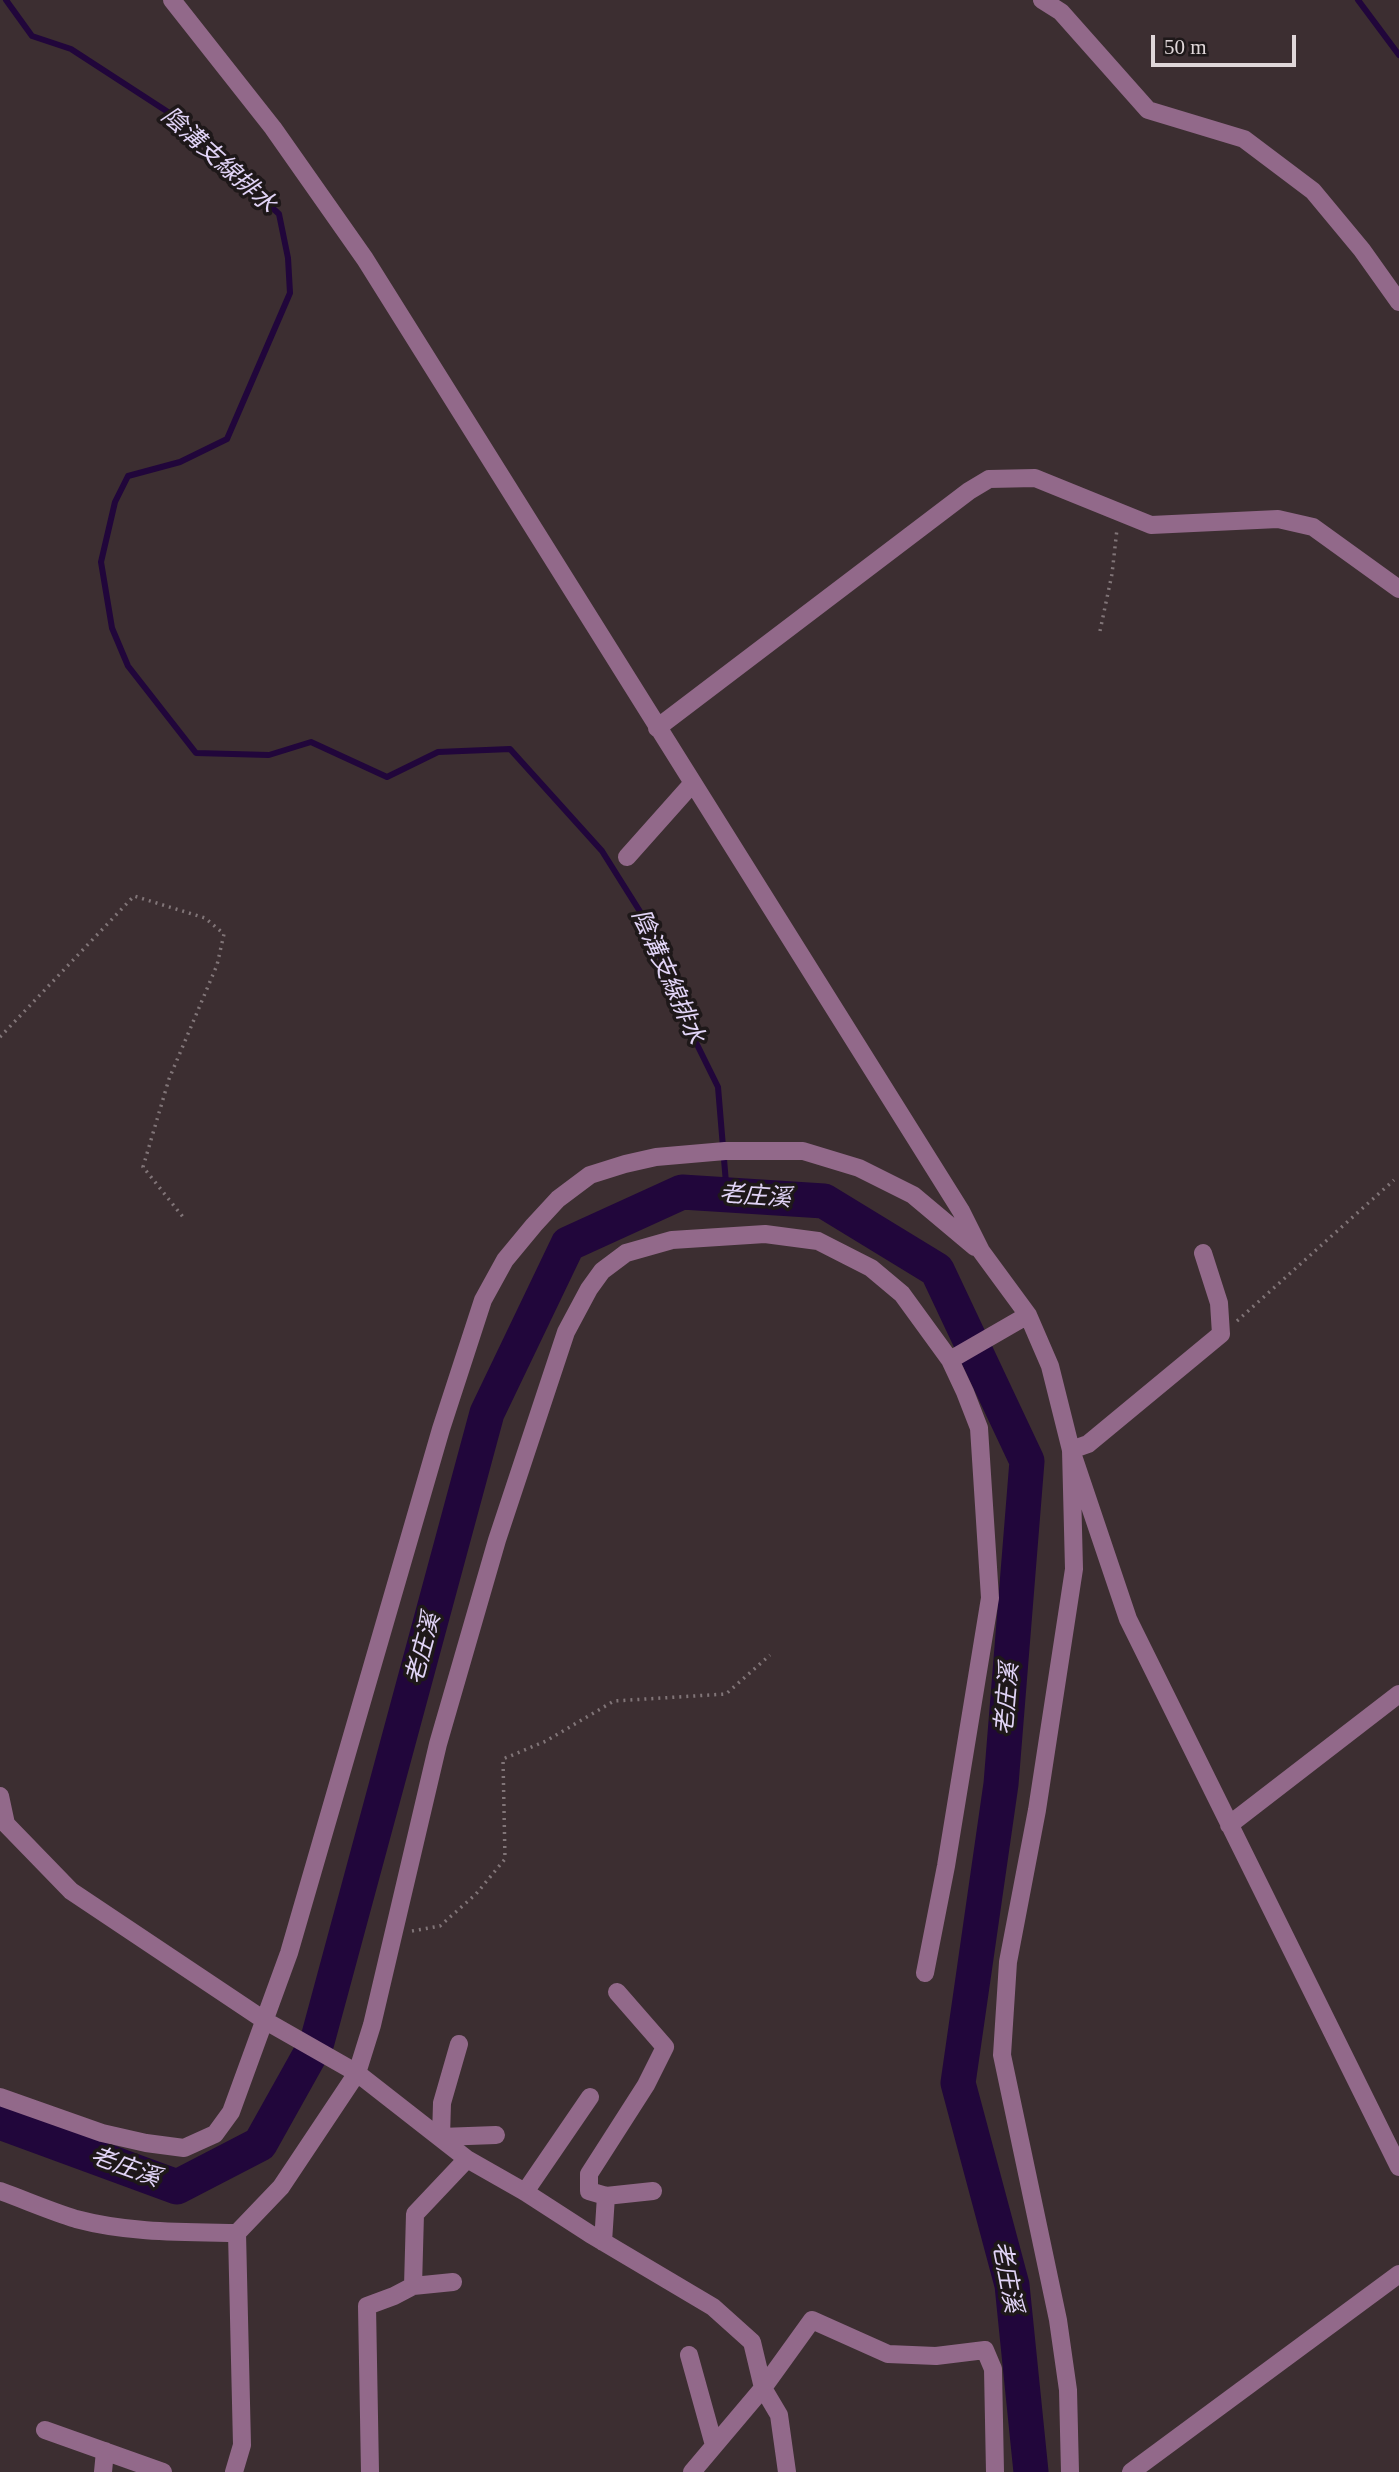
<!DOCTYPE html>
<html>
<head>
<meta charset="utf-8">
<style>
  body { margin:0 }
  #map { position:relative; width:1399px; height:2472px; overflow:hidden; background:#3c2e31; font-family:"Times New Roman",serif }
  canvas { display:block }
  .scale { position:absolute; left:1151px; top:35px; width:145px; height:32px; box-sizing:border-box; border:4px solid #e0d7d9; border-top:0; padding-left:9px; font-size:21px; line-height:24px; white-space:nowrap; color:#e0d7d9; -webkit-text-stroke:5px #1e1819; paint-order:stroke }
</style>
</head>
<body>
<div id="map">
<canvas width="1399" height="2472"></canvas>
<div class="scale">50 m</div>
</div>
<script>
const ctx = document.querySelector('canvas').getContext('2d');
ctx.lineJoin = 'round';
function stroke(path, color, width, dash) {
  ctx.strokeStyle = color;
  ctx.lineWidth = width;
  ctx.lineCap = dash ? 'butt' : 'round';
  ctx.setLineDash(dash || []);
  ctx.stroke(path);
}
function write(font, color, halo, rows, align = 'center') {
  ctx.font = font + ' "Times New Roman","Noto Sans TC",serif';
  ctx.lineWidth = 7;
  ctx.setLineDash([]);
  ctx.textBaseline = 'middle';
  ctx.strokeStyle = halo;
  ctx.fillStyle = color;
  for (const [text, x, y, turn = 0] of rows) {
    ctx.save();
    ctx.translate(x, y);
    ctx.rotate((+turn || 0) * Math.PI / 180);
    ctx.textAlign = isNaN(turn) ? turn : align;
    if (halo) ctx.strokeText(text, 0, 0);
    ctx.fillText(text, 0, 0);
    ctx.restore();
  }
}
stroke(new Path2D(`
  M6 0 32 36 71 49 171 114 279 214 288 258 290 293 227 439 180 462 128 476 115 502 101 562 112 628 128 666 196 753 269 755 311 742 387 777 438 752 510 749 602 851 651 929 678 1006 718 1087 727 1195
  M1358 0 1399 55`), '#21063b', 6);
stroke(new Path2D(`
  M0 2122 177 2187 260 2144 317 2042 487 1413 568 1244 682 1192 824 1201 937 1270 1027 1461 1001 1784 958 2083 1012 2285 1031 2472`), '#21063b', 35);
stroke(new Path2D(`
  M1100 631 1112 574 1117 529
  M0 1037 134 896 205 918 224 934 217 965 169 1079 143 1167 183 1217
  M1237 1321 1394 1180
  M412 1931 440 1926 476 1894 505 1859 503 1759 546 1741 614 1701 726 1694 770 1655`), '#817578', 3.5, [2, 5]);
stroke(new Path2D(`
  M172 0 273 128 365 259 961 1211 981 1251 1028 1315 1050 1366 1071 1450 1128 1619 1399 2167
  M1042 0 1061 12 1148 110 1244 139 1313 191 1362 250 1399 302
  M657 728 969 491 989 479 1035 478 1151 525 1278 519 1313 527 1399 589
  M627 857 692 784
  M950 1360 1028 1315
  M0 1796 6 1824 71 1891 264 2020 357 2073 467 2159 525 2192 590 2234 713 2307 752 2342 763 2388 779 2415 787 2472
  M1229 1825 1399 1694
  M459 2044 442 2103 441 2137 496 2135
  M0 2097 102 2133 146 2143 184 2148 215 2134 231 2112 289 1953 441 1429 483 1300 505 1260 534 1225 558 1199 590 1175 625 1164 656 1157 725 1151H803L859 1168 913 1195 975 1247
  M0 2191C25 2200 50 2211 76 2219 128 2233 183 2232 237 2233L281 2187 357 2073 372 2025 438 1744 497 1540 566 1332 589 1289 602 1271 626 1253 672 1240 765 1234 818 1241 871 1268 902 1294 950 1360 965 1392 979 1428 990 1598 946 1866 925 1973
  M525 2192 590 2097
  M606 2196 653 2191
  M603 2242 606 2196 589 2191V2174L646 2085 665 2047 617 1992
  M413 2286 453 2282
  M689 2355 714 2445
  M45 2430 163 2472
  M103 2472 105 2451
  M234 2472 242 2445 237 2233
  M370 2472 367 2306 394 2296 413 2286 415 2214 467 2159
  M692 2472 763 2388 812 2320 888 2354 936 2356 985 2350 993 2369 995 2472
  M1070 2472 1068 2390 1058 2320 1002 2055 1008 1962 1037 1810 1074 1569 1071 1450 1088 1444 1221 1334 1219 1303 1203 1253
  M1131 2472 1399 2274`), '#92698a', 18);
write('italic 24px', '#e1d4f7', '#1e1819', [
  ["陰溝支線排水",218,161,42],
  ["陰溝支線排水",667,977,66],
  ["老庄溪",755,1197,4],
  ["老庄溪",424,1649,-75],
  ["老庄溪",1008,1699,-85],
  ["老庄溪",125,2168,20],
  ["老庄溪",1006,2277,79]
]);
</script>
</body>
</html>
